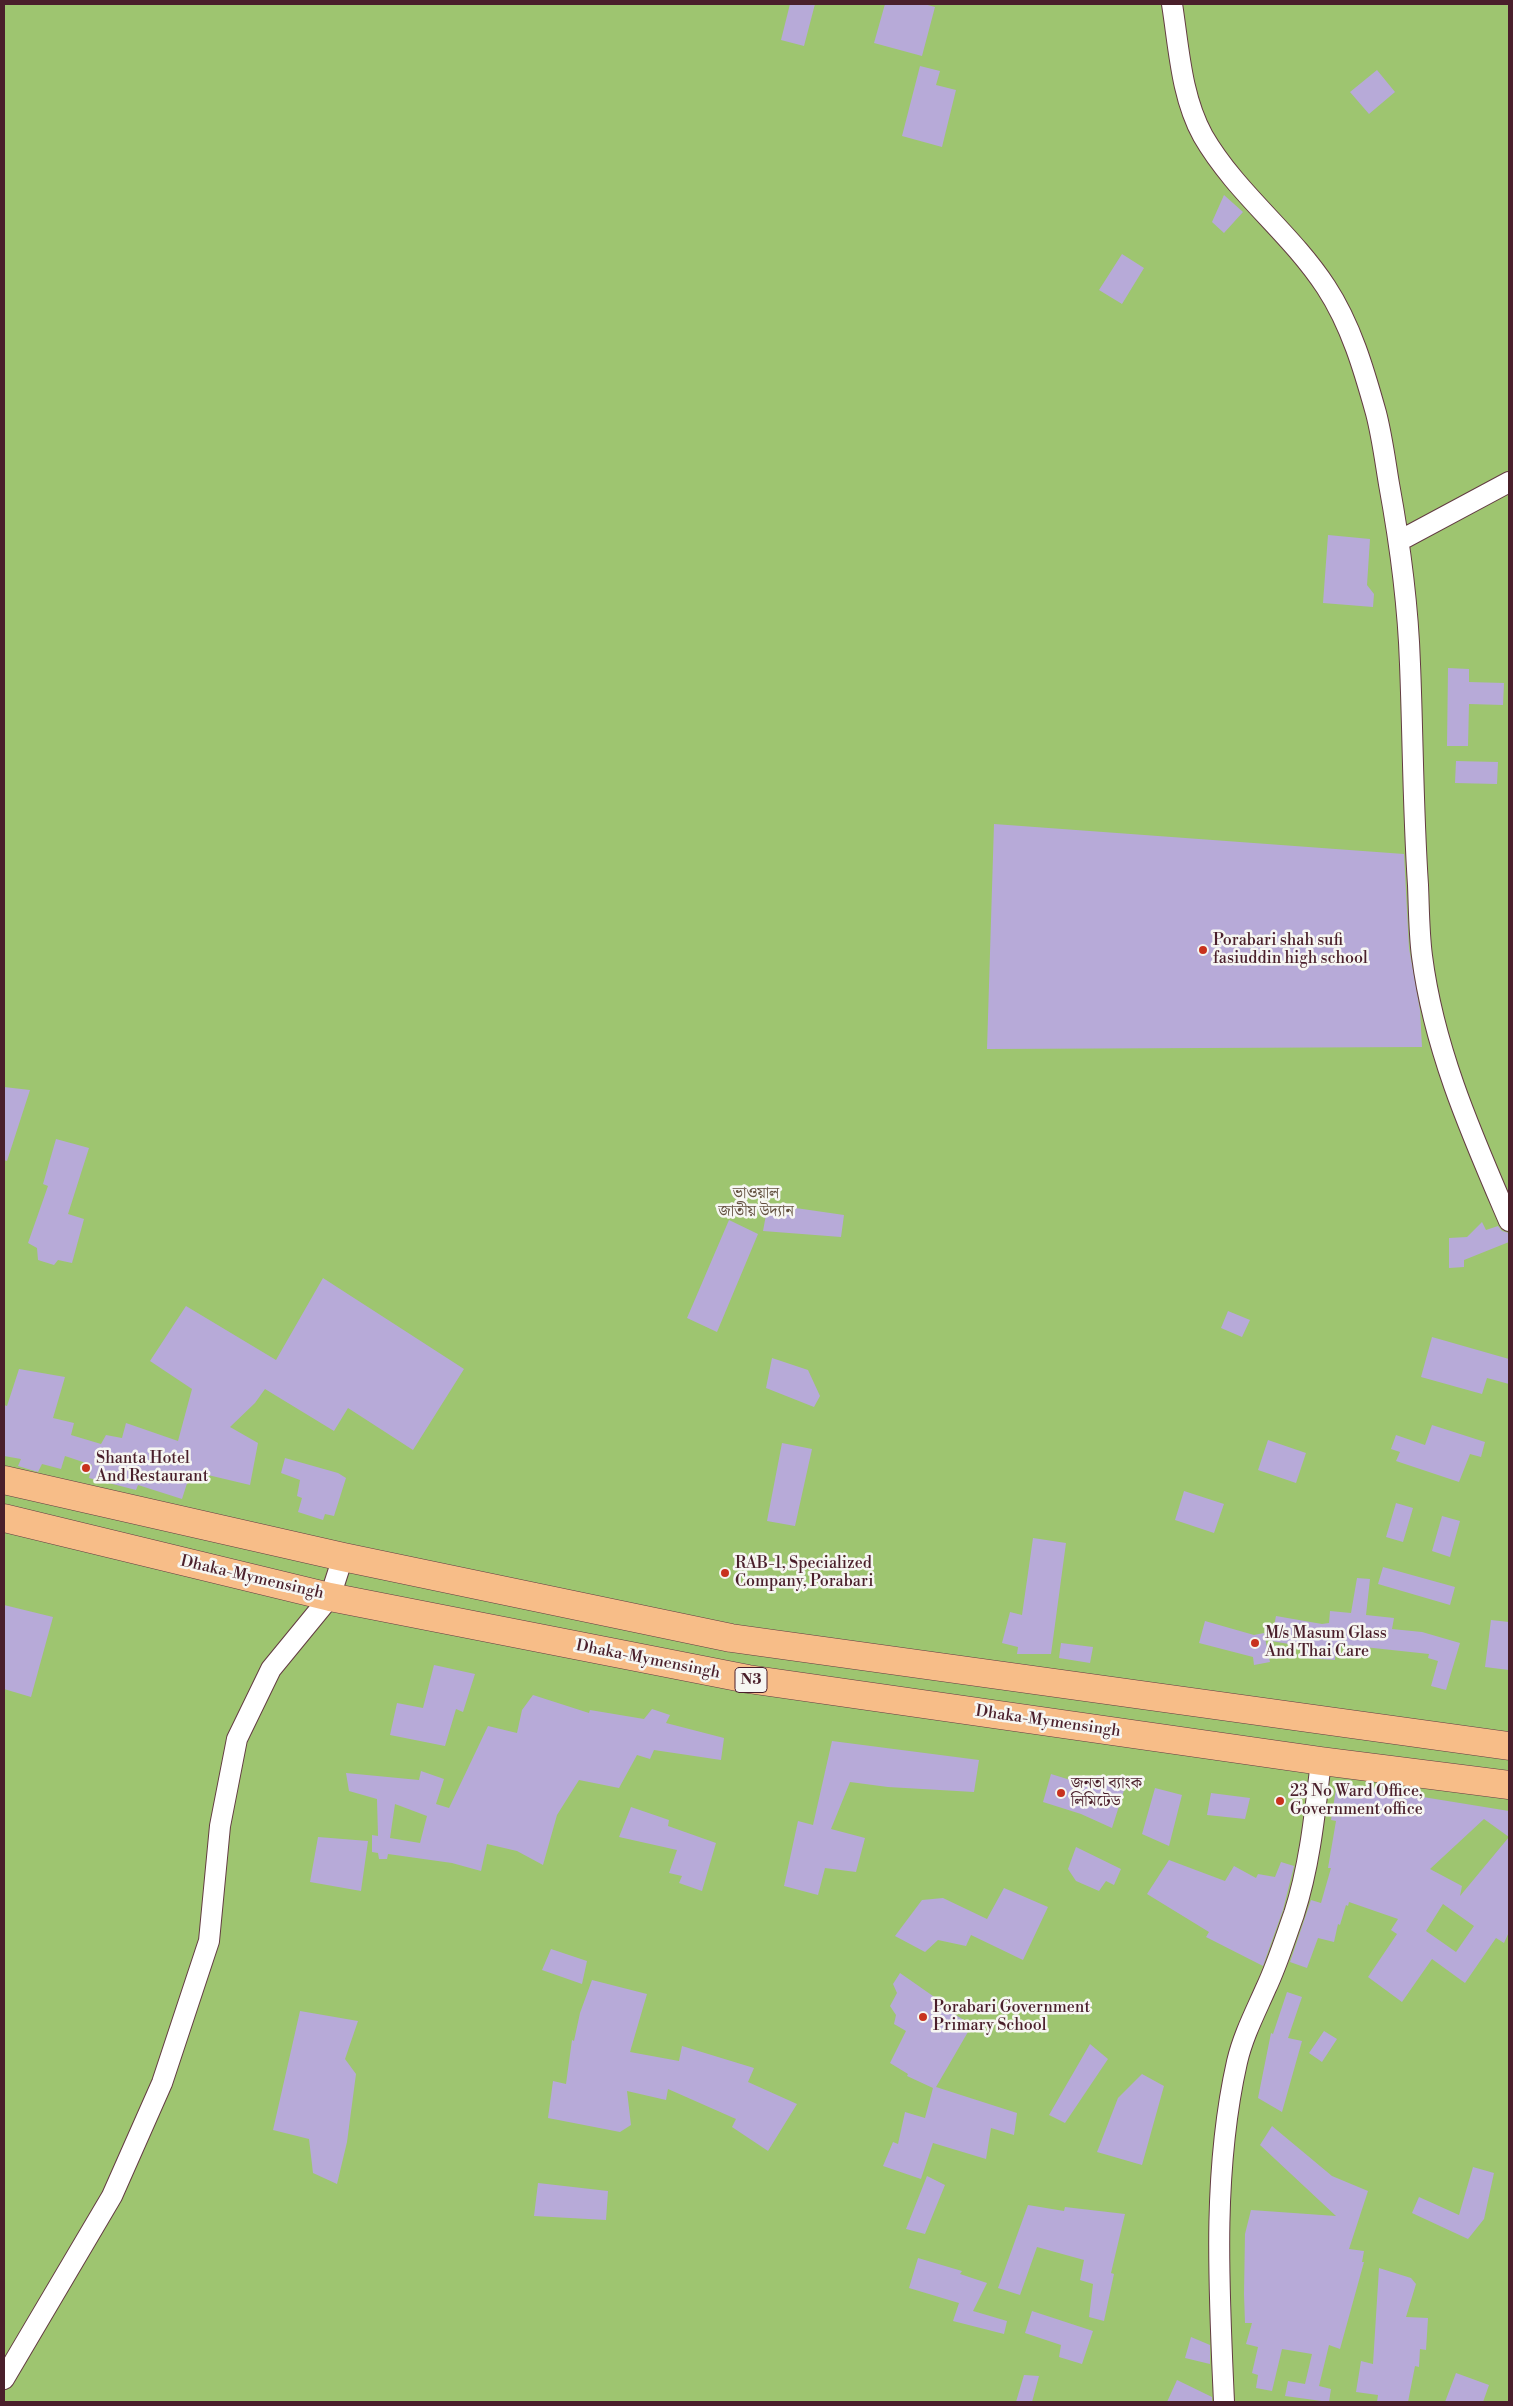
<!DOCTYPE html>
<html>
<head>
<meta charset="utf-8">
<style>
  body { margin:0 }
  #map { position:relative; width:1513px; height:2406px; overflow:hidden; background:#f2dec3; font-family:"Libre Bodoni",serif }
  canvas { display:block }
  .frame { position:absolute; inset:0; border:5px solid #4a1f2b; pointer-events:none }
</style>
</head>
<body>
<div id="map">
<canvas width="1513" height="2406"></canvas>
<div class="frame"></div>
</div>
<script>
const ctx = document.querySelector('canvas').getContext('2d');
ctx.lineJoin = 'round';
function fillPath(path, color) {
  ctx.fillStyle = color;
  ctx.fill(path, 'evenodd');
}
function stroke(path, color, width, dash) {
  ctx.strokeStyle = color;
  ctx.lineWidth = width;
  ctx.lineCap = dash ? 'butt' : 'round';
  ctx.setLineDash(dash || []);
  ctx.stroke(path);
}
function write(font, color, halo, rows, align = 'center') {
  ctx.font = font + ' "Libre Bodoni","Noto Serif Bengali",serif';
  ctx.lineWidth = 5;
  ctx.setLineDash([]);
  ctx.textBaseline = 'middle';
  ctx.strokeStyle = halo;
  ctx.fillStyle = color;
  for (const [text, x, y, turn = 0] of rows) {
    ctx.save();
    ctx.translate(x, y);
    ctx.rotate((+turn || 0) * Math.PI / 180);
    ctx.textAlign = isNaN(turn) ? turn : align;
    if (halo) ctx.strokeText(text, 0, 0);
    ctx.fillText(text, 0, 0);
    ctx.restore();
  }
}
fillPath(new Path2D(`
  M4 4H1509V2402H4Z`), '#9ec570');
fillPath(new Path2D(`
  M790 4H815L804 46 781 40Z
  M885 4H924L935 7 922 56 874 43Z
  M920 66 940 71 936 85 956 90 942 147 902 136Z
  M1377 70 1395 92 1369 114 1350 92Z
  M1224 195 1243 212 1224 233 1212 222Z
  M1122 254 1144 268 1122 304 1099 290Z
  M1328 535 1370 539 1367 585 1374 594 1373 607 1323 603Z
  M1448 668 1469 669V682L1504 683 1503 705 1469 704 1468 746H1447Z
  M1456 761 1498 762 1497 784 1455 783Z
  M994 824 1404 854 1409 948 1420 1010 1422 1047 987 1049Z
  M4 1087 30 1090 7 1161 4 1160Z
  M56 1139 89 1148 68 1214 84 1219 72 1263 58 1260 54 1265 38 1260 37 1248 28 1243 48 1186 43 1184Z
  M768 1204 844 1215 841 1237 763 1231Z
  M729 1220 758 1234 717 1332 687 1318Z
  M1482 1222 1486 1230 1498 1226 1502 1231 1509 1233V1242L1464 1260V1267L1449 1268V1238L1467 1237Z
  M323 1278 464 1369 413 1450 348 1408 334 1431 265 1389 255 1403 230 1427 258 1443 250 1485 191 1471 182 1499 138 1485 136 1490 89 1478 92 1465 65 1456 61 1469 42 1464 38 1472 18 1466 21 1459 4 1456V1405L7 1406 19 1369 65 1377 53 1418 74 1423 71 1435 101 1444 106 1435 122 1438 126 1423 178 1441 192 1389 150 1361 186 1306 276 1360Z
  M1228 1311 1250 1320 1242 1337 1221 1328Z
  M1432 1337 1509 1359V1384L1487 1378 1482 1394 1421 1377Z
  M772 1358 808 1370 820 1396 814 1407 766 1388Z
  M1432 1425 1485 1442 1481 1457 1470 1454 1459 1482 1396 1461 1400 1452 1391 1449 1396 1435 1425 1445Z
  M1268 1440 1306 1453 1296 1483 1258 1470Z
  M782 1443 812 1449 795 1526 767 1521Z
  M285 1458 338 1473 346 1478 334 1516 325 1514 323 1520 298 1512 302 1498 297 1496 300 1480 281 1473Z
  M1184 1491 1224 1504 1214 1533 1175 1520Z
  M1396 1503 1413 1508 1403 1542 1386 1537Z
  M1442 1516 1460 1521 1450 1557 1432 1551Z
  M1033 1538 1066 1543 1051 1654H1017L1018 1647 1002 1643 1010 1612 1022 1615Z
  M1383 1567 1455 1587 1450 1605 1378 1584Z
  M1357 1578 1370 1579 1366 1615 1394 1618 1392 1629 1422 1632 1460 1643 1446 1690 1431 1686 1438 1661 1428 1658 1429 1654 1336 1644 1335 1660 1306 1658 1307 1647 1271 1641 1276 1616 1322 1624 1329 1623 1330 1611 1351 1613Z
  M4 1605 53 1617 31 1697 4 1689Z
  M1491 1620 1509 1622V1670L1485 1667Z
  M1205 1621 1254 1635 1264 1633 1270 1662 1254 1665 1253 1657 1199 1643Z
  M1061 1643 1093 1647 1090 1663 1059 1658Z
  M434 1665 475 1674 463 1712 456 1709 445 1746 390 1735 397 1703 423 1708Z
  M533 1695 589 1713 590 1710 644 1719 652 1709 670 1715 666 1723 724 1738 721 1760 654 1750 650 1759 637 1755 619 1788 579 1780 557 1815 543 1865 517 1851 487 1844 481 1871 452 1863 388 1854 387 1859H379L378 1853 372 1852V1835L378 1836 377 1799 349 1791 346 1773 419 1780 421 1771 444 1779 436 1804 449 1808 488 1726 517 1733 522 1710ZM395 1804 427 1816 420 1843 390 1838Z
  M832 1741 979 1760 974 1792 888 1787 850 1782 831 1829 865 1838 856 1872 825 1868 818 1895 784 1886 798 1821 813 1825Z
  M1051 1774 1093 1787 1097 1775 1127 1781 1112 1828 1081 1814 1043 1802Z
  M1337 1783 1509 1811V1932L1504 1943 1496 1938 1465 1983 1432 1959 1402 2002 1368 1977 1397 1934 1391 1930 1398 1919 1349 1902 1348 1906 1346 1905 1340 1925 1338 1924 1334 1942 1318 1938 1307 1968 1290 1962 1311 1900 1321 1903 1331 1868H1328L1336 1821 1331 1820ZM1484 1819 1509 1837 1460 1896 1462 1886 1430 1869ZM1443 1904 1474 1926 1456 1952 1426 1931Z
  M1155 1788 1182 1795 1169 1846 1142 1834Z
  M1211 1793 1250 1798 1245 1819 1207 1815Z
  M631 1807 669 1820 668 1826 716 1843 702 1891 679 1883 682 1876 669 1873 677 1850 619 1837Z
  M318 1837 368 1841 361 1891 310 1882Z
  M1076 1847 1121 1869 1114 1885 1106 1881 1099 1891 1076 1881 1068 1869Z
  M1169 1860 1225 1881 1234 1866 1256 1878 1258 1874 1275 1877 1281 1862 1294 1866 1283 1910 1263 1966 1206 1937 1209 1932 1147 1894Z
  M1004 1888 1048 1907 1023 1960 971 1935 966 1946 938 1940 925 1952 895 1936 922 1900 943 1898 987 1919Z
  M551 1949 587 1961 582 1984 542 1970Z
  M900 1973 943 2003 941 2006 972 2025 936 2087 1017 2113 1014 2135 991 2128 986 2159 933 2143 921 2179 883 2166 893 2142 898 2144 905 2112 925 2118 933 2088 907 2076 908 2074 890 2063 906 2031 894 2024 896 2015 890 2006 897 1993 893 1984Z
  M592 1980 647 1994 630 2052 679 2061 682 2046 754 2068 748 2082 797 2104 768 2151 732 2127 736 2119 668 2089 666 2100 627 2091 631 2125 620 2132 548 2118 553 2081 566 2084 572 2040 574 2041 580 2013Z
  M1287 1992 1302 1997 1288 2038 1302 2041 1282 2112 1258 2098 1271 2033 1273 2034Z
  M300 2011 358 2021 345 2059 356 2074 347 2142 337 2184 313 2173 309 2139 273 2130Z
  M1324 2031 1337 2039 1322 2062 1309 2053Z
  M1090 2044 1108 2059 1065 2123 1049 2115Z
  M1142 2074 1164 2086 1142 2165 1097 2152 1118 2098Z
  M1272 2126 1332 2176 1368 2191 1349 2249 1364 2251 1362 2262H1364L1340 2349 1329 2345 1319 2386 1331 2389 1329 2402 1285 2396 1288 2381 1305 2384 1312 2354 1282 2349 1272 2391 1256 2388 1258 2375 1252 2373 1258 2347 1246 2344 1252 2323H1245L1244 2294 1245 2234 1251 2210 1336 2216 1260 2145Z
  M1473 2167 1494 2173 1484 2219 1468 2239 1412 2213 1419 2197 1459 2215Z
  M927 2176 945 2185 925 2234 906 2229Z
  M538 2183 608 2191 606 2220 534 2216Z
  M1028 2205 1064 2211 1065 2207 1125 2214 1111 2273 1114 2274 1104 2321 1089 2317 1093 2284 1080 2280 1084 2260 1037 2247 1020 2295 998 2288Z
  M918 2258 962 2271 960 2274 987 2283 973 2311 1007 2321 1004 2334 953 2321 959 2303 909 2288Z
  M1379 2268 1411 2278 1416 2284 1406 2317 1428 2318 1426 2350 1420 2349 1419 2367 1415 2366 1408 2402H1377L1378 2395 1356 2392 1361 2361 1373 2364Z
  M1032 2311 1093 2331 1082 2364 1059 2357 1061 2345 1025 2333Z
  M1191 2337 1210 2345V2364L1185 2358Z
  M1456 2373 1489 2385 1483 2402H1445Z
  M1024 2375 1039 2376 1032 2402H1016Z
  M1177 2380 1212 2397V2402H1167Z`), '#b7aad8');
const street = new Path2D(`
  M1172 4C1179 48 1181 96 1203 136 1236 193 1290 232 1326 287 1351 325 1364 370 1376 413 1382 436 1385 460 1389 484 1400 544 1408 603 1410 664 1413 738 1413 811 1418 885 1419 909 1419 933 1422 956 1434 1050 1472 1135 1509 1221
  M1399 541 1509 482
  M4 2379 112 2196 162 2083 209 1941 220 1826 237 1739 271 1669 330 1597 343 1557
  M1224 2402C1219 2290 1212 2173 1237 2062 1243 2036 1255 2013 1266 1988 1277 1965 1285 1939 1294 1914 1310 1865 1315 1812 1321 1761`);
const highway = new Path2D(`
  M4 1480 343 1557 731 1638 1509 1746
  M4 1518 330 1597 748 1679 1321 1761 1509 1785`);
stroke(street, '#633c42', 22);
stroke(highway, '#633c42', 29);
stroke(street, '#fff', 20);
stroke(highway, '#f7bd88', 28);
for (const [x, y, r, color] of [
  [1203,950,5,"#c8321e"],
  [86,1468,5,"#c8321e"],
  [725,1573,5,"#c8321e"],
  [1255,1643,5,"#c8321e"],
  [1061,1793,5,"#c8321e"],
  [1280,1801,5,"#c8321e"],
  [923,2017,5,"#c8321e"]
]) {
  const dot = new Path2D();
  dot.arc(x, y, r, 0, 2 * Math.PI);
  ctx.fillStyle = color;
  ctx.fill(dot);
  stroke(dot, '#f6f6f2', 2);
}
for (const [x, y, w] of [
  [751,1680,32]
]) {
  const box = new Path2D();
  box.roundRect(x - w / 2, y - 12.5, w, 25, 4);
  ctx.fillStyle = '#f6f6f2';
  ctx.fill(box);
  stroke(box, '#4a1f2b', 1);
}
write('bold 15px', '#4a1f2b', null, [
  ["N3",751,1680]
]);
write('16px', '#4a1f2b', '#f6f6f2', [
  ["Porabari shah sufi",1213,941],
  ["fasiuddin high school",1213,959],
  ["Shanta Hotel",96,1459],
  ["And Restaurant",96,1477],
  ["RAB-1, Specialized",735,1564],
  ["Company, Porabari",735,1582],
  ["M/s Masum Glass",1265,1634],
  ["And Thai Care",1265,1652],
  ["জনতা ব্যাংক",1071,1784],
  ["লিমিটেড",1071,1802],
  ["23 No Ward Office,",1290,1792],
  ["Government office",1290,1810],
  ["Porabari Government",933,2008],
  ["Primary School",933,2026]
], 'left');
write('16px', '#635140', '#f6f6f2', [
  ["ভাওয়াল",756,1194],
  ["জাতীয় উদ্যান",756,1212]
]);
write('16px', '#4a1f2b', '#f6f6f2', [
  ["Dhaka-Mymensingh",252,1578,13],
  ["Dhaka-Mymensingh",648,1660,11],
  ["Dhaka-Mymensingh",1048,1722,8]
]);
</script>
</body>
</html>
